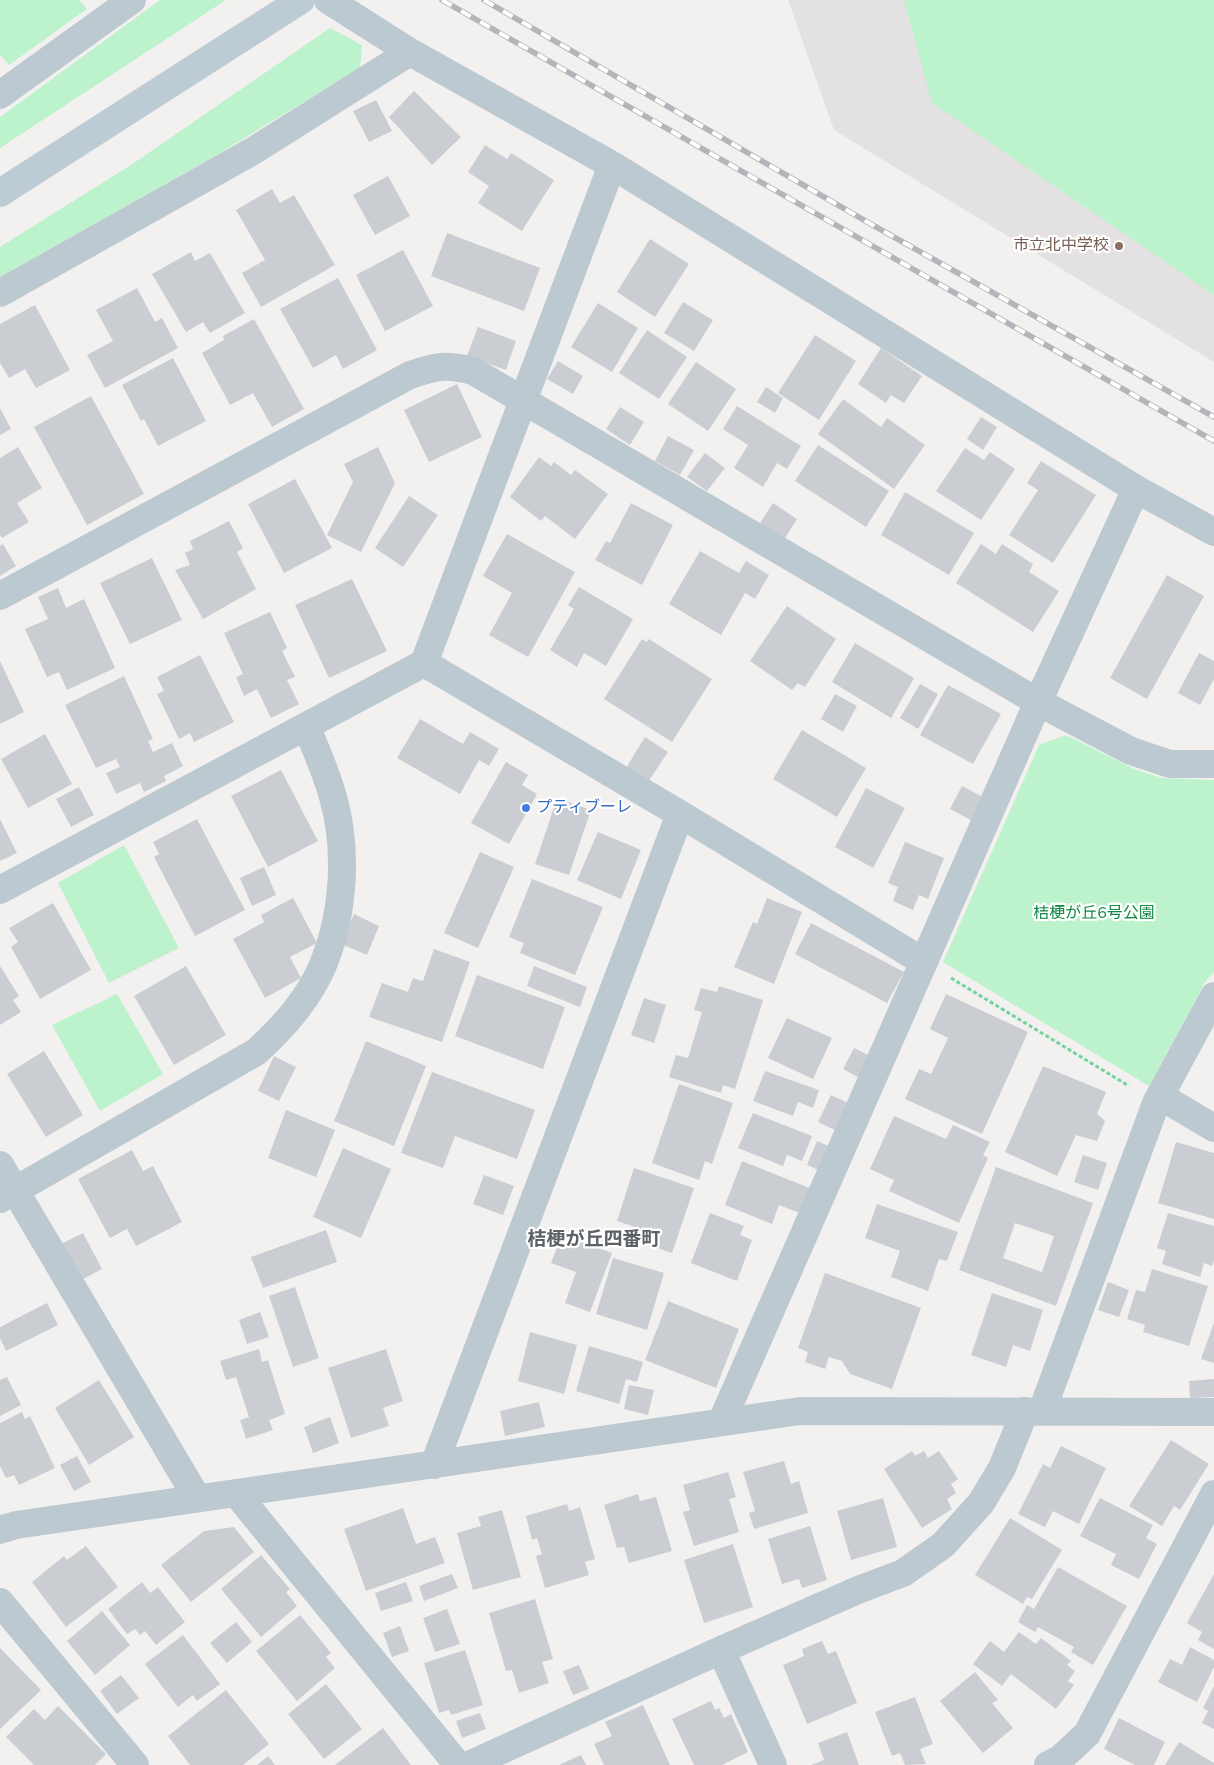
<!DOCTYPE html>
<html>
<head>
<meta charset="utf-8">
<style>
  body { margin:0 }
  canvas { display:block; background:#f3f0f0 }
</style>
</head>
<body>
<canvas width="1214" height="1765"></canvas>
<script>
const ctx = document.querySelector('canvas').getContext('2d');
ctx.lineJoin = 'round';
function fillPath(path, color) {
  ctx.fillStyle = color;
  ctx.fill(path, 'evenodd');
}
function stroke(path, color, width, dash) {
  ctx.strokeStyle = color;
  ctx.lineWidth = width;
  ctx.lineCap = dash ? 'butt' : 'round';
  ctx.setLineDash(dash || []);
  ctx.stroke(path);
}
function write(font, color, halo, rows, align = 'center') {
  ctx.font = font + ' "Nunito Sans","Noto Sans JP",sans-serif';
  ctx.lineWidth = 4.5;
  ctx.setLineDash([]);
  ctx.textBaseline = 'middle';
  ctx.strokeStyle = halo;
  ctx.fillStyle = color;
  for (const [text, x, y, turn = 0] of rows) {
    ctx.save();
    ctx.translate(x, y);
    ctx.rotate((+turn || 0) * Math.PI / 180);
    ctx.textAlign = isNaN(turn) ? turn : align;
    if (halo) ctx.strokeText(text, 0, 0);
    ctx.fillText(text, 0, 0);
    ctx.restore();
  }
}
fillPath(new Path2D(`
  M788 0H1214V362L834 130Z`), '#e4e1e3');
fillPath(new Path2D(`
  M0 0H79L87 9 9 65 0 55Z
  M160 0H226L0 148V117Z
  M904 0H1214V295L932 103Z
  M330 28 362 45 360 68 215 156 0 277V247L131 165Z
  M1066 735 1134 769 1162 778 1214 780V972L1205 982 1149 1086 943 962 1039 745Z
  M124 845 179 948 109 983 58 883Z
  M117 994 163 1074 100 1111 52 1025Z`), '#bcf3cd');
fillPath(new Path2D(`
  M414 91 461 137 432 165 389 117Z
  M376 100 392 131 369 142 353 111Z
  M485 145 507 159 511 153 554 180 522 231 478 203 489 186 468 172Z
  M388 176 410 216 375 235 353 195Z
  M272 189 280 203 294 195 335 265 261 307 242 273 265 260 236 210Z
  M447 233 540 268 524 311 431 276Z
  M650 239 689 264 655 317 617 292Z
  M403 250 433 306 385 331 356 275Z
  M191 252 195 261 210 253 245 313 210 333 203 322 186 332 152 274Z
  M338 278 377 350 343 369 336 355 313 368 280 309Z
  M137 288 155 322 162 318 178 348 105 388 87 355 113 341 96 310Z
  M683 302 713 320 694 351 664 333Z
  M598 303 638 328 612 372 571 347Z
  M35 305 70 370 36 388 25 369 9 378 0 363V324Z
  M254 319 304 409 272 427 253 393 230 405 202 353 224 340 223 336Z
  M478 327 516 341 506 370 467 356Z
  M647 330 687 357 659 399 619 373Z
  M815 335 856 361 819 420 778 393Z
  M881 348 922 376 904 403 891 395 886 403 858 384Z
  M173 358 206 421 158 446 144 419 141 421 122 385Z
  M558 361 583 376 573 394 547 379Z
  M696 362 736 389 708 431 668 404Z
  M457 384 482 437 429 462 404 410Z
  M766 387 783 398 775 413 757 402Z
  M91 396 144 494 87 525 34 427Z
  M843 399 881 427 887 418 925 445 894 489 818 434Z
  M737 406 801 446 787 469 777 463 763 487 734 468 748 445 723 429Z
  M620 407 644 422 630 445 606 429Z
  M0 408 11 429 0 435Z
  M981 417 997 427 983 450 967 439Z
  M668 436 694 450 680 475 655 461Z
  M818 445 889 491 866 527 795 481Z
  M18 447 42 488 17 503 29 522 2 538 0 535V458Z
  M378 447 395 483 361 552 327 535 353 482 344 464Z
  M965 448 984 460 990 452 1015 469 981 520 936 491Z
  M705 453 725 468 707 491 687 477Z
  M539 457 551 466 554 462 571 475 575 470 608 494 575 539 545 516 541 521 510 497Z
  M1041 461 1096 495 1053 563 1009 535 1038 490 1027 483Z
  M295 479 332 548 284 573 248 504Z
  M905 492 974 533 949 575 881 535Z
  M409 496 438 515 403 567 375 548Z
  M631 503 673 525 642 585 595 560 606 541 610 543Z
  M773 503 797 519 780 546 755 531Z
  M229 521 243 548 237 552 256 589 203 619 175 570 190 565 185 553 193 549 190 541Z
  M507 534 575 572 528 657 489 635 512 593 483 576Z
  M3 544 16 566 0 576V546Z
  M981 544 996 554 1002 544 1033 564 1029 572 1059 591 1033 632 956 583Z
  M700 551 739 573 746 561 769 575 755 599 745 593 721 635 669 604Z
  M152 558 182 620 130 644 100 583Z
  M1167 575 1204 596 1147 699 1110 678Z
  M352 579 387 651 329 678 295 605Z
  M579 587 633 619 606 666 584 653 577 667 550 650 574 609 568 605Z
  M58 588 66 608 84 599 115 668 67 690 59 672 47 677 25 629 48 619 38 597Z
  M787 606 836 639 805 687 798 683 792 690 750 661Z
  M270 612 287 648 282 651 295 677 287 680 299 704 271 718 257 689 244 696 236 677 243 674 224 633Z
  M642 639 647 642 649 639 712 679 672 742 604 699Z
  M855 643 914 678 891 718 832 682Z
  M1199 653 1214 661V679L1200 705 1178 693Z
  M200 655 234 722 194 742 190 733 179 739 157 694 164 691 157 677Z
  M0 661 24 712 0 724Z
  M124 676 153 739 148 741 153 752 172 743 183 766 164 776 166 781 144 792 140 783 116 794 106 773 120 767 116 759 96 768 65 705Z
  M920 684 938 694 918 729 900 718Z
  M948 685 1001 714 973 764 920 735Z
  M835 694 857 706 843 732 821 719Z
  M420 719 463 744 470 732 499 749 489 766 479 760 460 794 397 758Z
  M802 730 866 768 837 817 773 779Z
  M45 734 72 784 28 808 1 759Z
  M645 737 668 752 648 782 626 768Z
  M506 762 528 775 522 785 537 794 509 844 471 823Z
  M281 770 318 841 268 867 231 796Z
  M962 786 983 797 971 820 950 809Z
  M79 787 94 815 71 827 56 799Z
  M866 788 905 808 873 868 835 847Z
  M557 798 591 810 569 875 535 864Z
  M0 819 17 853 0 861Z
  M197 819 245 910 195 936 154 857 159 854 153 842Z
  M598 832 641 850 621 899 577 880Z
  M905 842 944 858 928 899 919 895 913 910 893 901 898 887 888 883Z
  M480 852 514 867 478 948 444 933Z
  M264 867 276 895 252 906 240 878Z
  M532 879 603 907 575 975 520 953 524 943 509 937Z
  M293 898 317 943 290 957 301 978 265 998 233 939 264 922 261 915Z
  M767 898 802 912 774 984 734 967 753 922 757 924Z
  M53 903 91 970 40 999 11 947 18 942 9 928Z
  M354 914 379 926 367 955 341 944Z
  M811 923 904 972 887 1003 795 954Z
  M434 949 470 962 442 1042 369 1017 382 983 408 992 413 978 423 981Z
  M0 966 19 996 13 1000 21 1012 0 1025Z
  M186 966 226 1035 174 1065 134 996Z
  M534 966 587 987 580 1007 527 986Z
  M477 975 565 1007 543 1069 455 1036Z
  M719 986 763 1000 735 1089 723 1085 721 1093 669 1077 676 1055 688 1058 702 1012 694 1010 701 988 717 992Z
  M946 994 1028 1032 982 1134 905 1099 919 1069 931 1074 948 1038 930 1029Z
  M644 998 666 1005 654 1043 631 1035Z
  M787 1018 832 1038 813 1079 768 1058Z
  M366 1041 426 1066 394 1146 334 1121Z
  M854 1048 878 1060 867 1082 843 1069Z
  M44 1051 83 1115 46 1137 7 1074Z
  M274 1056 296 1067 279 1101 258 1091Z
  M1043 1066 1106 1092 1097 1114 1105 1121 1097 1141 1076 1135 1057 1176 1005 1152Z
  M765 1071 819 1090 813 1108 798 1102 793 1116 753 1101Z
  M432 1072 535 1110 517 1159 455 1136 443 1168 401 1153Z
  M679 1084 733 1103 712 1164 705 1161 699 1180 652 1163Z
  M831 1095 854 1106 841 1133 818 1122Z
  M286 1110 335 1130 316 1177 268 1158Z
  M753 1113 812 1136 802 1161 787 1155 783 1166 738 1148Z
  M894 1116 946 1139 953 1125 990 1142 983 1155 988 1158 959 1223 889 1191 894 1180 870 1169Z
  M817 1141 838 1150 827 1174 807 1165Z
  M1176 1142 1214 1153V1219L1158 1203Z
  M343 1148 391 1169 361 1238 313 1217Z
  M132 1150 143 1171 153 1166 182 1222 136 1246 127 1229 110 1238 78 1179Z
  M1083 1155 1107 1163 1098 1190 1074 1182Z
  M742 1161 812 1189 802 1214 779 1205 772 1224 725 1205Z
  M996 1167 1093 1203 1056 1306 959 1270ZM1015 1223 1054 1236 1042 1272 1003 1258Z
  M634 1168 694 1188 672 1253 631 1239 635 1227 617 1221Z
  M484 1175 514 1186 503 1215 473 1204Z
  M877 1204 958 1232 947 1261 939 1259 928 1291 891 1277 900 1251 865 1238Z
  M710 1213 744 1226 740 1235 752 1240 737 1281 691 1263Z
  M1168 1213 1214 1226V1260L1212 1266 1204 1263 1200 1277 1162 1264 1166 1251 1157 1248Z
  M326 1230 337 1262 263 1288 251 1257Z
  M83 1233 102 1269 81 1280 61 1244Z
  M562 1235 612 1253 590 1312 565 1303 576 1272 551 1263Z
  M613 1258 664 1273 647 1330 596 1314Z
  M1152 1269 1208 1286 1189 1346 1143 1332 1145 1325 1127 1319 1136 1290 1145 1292Z
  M825 1273 921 1308 892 1389 850 1374 842 1361 829 1357 825 1369 805 1362 808 1352 798 1348Z
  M1108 1282 1129 1290 1119 1317 1098 1310Z
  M295 1287 319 1358 293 1367 269 1296Z
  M992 1293 1043 1310 1030 1351 1013 1345 1006 1367 971 1355Z
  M668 1301 739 1329 716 1388 645 1360Z
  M47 1303 58 1325 6 1351 0 1338V1327Z
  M260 1312 269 1337 247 1344 239 1320Z
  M1214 1323V1363L1201 1359Z
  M530 1332 577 1345 564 1394 518 1381Z
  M589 1346 643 1362 637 1382 626 1379 619 1404 576 1391Z
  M259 1349 262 1362 268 1360 285 1414 269 1420 273 1430 246 1439 240 1420 249 1417 236 1377 226 1380 220 1361Z
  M386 1349 403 1401 383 1408 389 1426 351 1438 328 1368Z
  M7 1377 21 1405 0 1416V1380Z
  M1214 1379V1397L1190 1398 1189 1381Z
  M99 1380 134 1437 89 1465 55 1408Z
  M629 1385 654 1390 648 1415 624 1409Z
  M539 1402 545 1427 505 1436 500 1411Z
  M22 1412 25 1419 30 1416 55 1468 19 1485 14 1475 6 1478 0 1466V1423Z
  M330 1417 339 1443 313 1453 304 1427Z
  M1171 1440 1209 1464 1180 1510 1174 1506 1162 1526 1129 1506Z
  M1061 1446 1106 1468 1079 1524 1053 1511 1045 1527 1018 1514 1043 1464 1050 1468Z
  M912 1451 915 1456 924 1451 928 1458 939 1451 958 1479 951 1484 956 1493 947 1499 952 1509 922 1528 884 1469Z
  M77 1456 91 1482 74 1491 60 1465Z
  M784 1461 791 1484 799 1481 808 1513 754 1529 749 1513 755 1511 743 1472Z
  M728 1472 736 1497 729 1499 739 1532 694 1546 683 1512 690 1510 683 1485Z
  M638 1494 640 1501 656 1497 672 1551 629 1563 624 1547 617 1548 604 1505Z
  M883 1498 897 1547 851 1560 837 1511Z
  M1100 1498 1153 1525 1146 1538 1157 1544 1139 1579 1111 1565 1116 1554 1080 1536Z
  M567 1504 569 1511 580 1507 595 1559 585 1562 589 1575 545 1588 536 1556 542 1554 537 1538 532 1540 526 1516Z
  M403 1508 416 1544 435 1537 445 1563 366 1591 344 1529Z
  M502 1510 521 1577 473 1590 457 1533 481 1526 478 1517Z
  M1010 1518 1062 1550 1032 1599 1027 1597 1023 1604 975 1575Z
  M810 1526 827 1580 802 1588 799 1579 782 1584 768 1539Z
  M234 1527 254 1552 191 1602 161 1565 204 1531Z
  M733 1544 753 1607 704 1623 684 1560Z
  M86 1546 118 1587 66 1627 32 1582 64 1556 67 1560Z
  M261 1555 290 1589 286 1592 297 1606 261 1637 221 1589Z
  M1058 1567 1127 1606 1093 1665 1071 1652 1074 1647 1038 1627 1035 1632 1018 1622 1027 1605 1034 1609Z
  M452 1574 458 1588 424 1601 419 1586Z
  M1214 1574V1649L1198 1640 1202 1632 1187 1623Z
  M142 1582 150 1593 158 1587 185 1622 156 1645 145 1631 140 1635 135 1629 127 1634 108 1609Z
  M406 1582 413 1601 381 1611 375 1593Z
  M535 1599 553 1659 542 1662 549 1683 519 1693 512 1670 506 1671 489 1613Z
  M447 1609 460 1644 435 1652 423 1618Z
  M102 1611 130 1645 95 1675 67 1641Z
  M300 1615 331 1653 326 1657 335 1668 297 1701 256 1651Z
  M236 1622 252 1642 227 1663 210 1643Z
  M400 1626 409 1651 392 1657 383 1633Z
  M1019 1632 1036 1644 1041 1638 1071 1661 1067 1665 1075 1671 1068 1681 1074 1685 1056 1709 1011 1674 1002 1686 973 1664 990 1641 1004 1652Z
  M183 1635 220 1684 197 1701 193 1695 178 1707 145 1664Z
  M822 1641 828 1654 836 1651 857 1703 807 1724 783 1665 804 1656 802 1649Z
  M1190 1647 1214 1660V1667L1197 1702 1158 1682 1170 1659 1182 1665Z
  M0 1648 41 1690 0 1729Z
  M465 1650 483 1705 451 1715 449 1710 439 1713 424 1663Z
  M579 1665 589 1689 573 1695 563 1671Z
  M975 1672 998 1700 992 1703 1013 1728 983 1753 940 1701Z
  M121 1675 139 1698 117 1714 100 1691Z
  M326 1684 362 1729 324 1759 288 1714Z
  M1214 1686V1729L1202 1723 1208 1711 1203 1708Z
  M226 1690 269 1744 243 1765H190L168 1736Z
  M915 1697 933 1744 920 1749 926 1764 905 1765 900 1753 892 1756 875 1712Z
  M711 1701 715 1710 719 1708 724 1718 731 1714 748 1752 722 1765H694L672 1719Z
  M643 1705 670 1765H604L594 1744 612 1736 605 1722Z
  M58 1706 106 1754 95 1765H34L6 1737 34 1709 45 1720Z
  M480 1713 486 1729 462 1738 456 1721Z
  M1119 1718 1165 1742 1154 1765H1135L1104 1749Z
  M383 1728 411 1765H335Z
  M847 1732 859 1765H811L824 1760 818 1743Z
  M1179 1742 1214 1763V1765H1165Z
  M581 1755 586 1765H559Z
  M268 1756 275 1765H257Z`), '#caced3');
stroke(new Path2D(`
  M951 978 1129 1086`), '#71d49b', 3, [4, 2.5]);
stroke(new Path2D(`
  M328 0 410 52 612 165 1136 489 1214 532
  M0 95 132 0
  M0 293 253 151 410 52
  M0 596 410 375C436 366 446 364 473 371L1038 702 1131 751 1170 764H1214
  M424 663 680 814 924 962
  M0 890 424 663 612 165
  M1160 1096 1214 1128
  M0 1165 197 1498
  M0 1199 256 1052C283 1028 309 998 323 965 344 914 348 850 333 797 326 772 316 749 306 726
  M1042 1411 1156 1103 1214 996
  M722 1421 1038 702 1136 489
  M434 1465 680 814
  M236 1493 458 1765
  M0 1530 16 1525 800 1411 1214 1412
  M0 1602 135 1765
  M721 1650 773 1765
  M469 1765 721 1650 858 1590 903 1573 943 1545 981 1503 1002 1468 1025 1411
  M1048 1765 1060 1759 1087 1734 1214 1494`), '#bdc9d1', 28);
stroke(new Path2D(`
  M0 193 301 0`), '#bdcbd5', 28);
const rail = new Path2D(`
  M442 0 1214 441
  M484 0 869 223 1214 417`);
stroke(rail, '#b2b6bb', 5.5);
stroke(rail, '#fff', 4, [11]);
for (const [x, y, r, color] of [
  [1119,246,5,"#8d6e63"],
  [526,808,5,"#3f7fe0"]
]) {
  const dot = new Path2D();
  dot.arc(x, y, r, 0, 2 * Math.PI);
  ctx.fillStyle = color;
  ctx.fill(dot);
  stroke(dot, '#fff', 2);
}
write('16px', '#785e54', '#fff', [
  ["市立北中学校",1109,246]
], 'right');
write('16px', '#366cbe', '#fff', [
  ["プティブーレ",536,808]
], 'left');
write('16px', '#108842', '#fff', [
  ["桔梗が丘6号公園",1094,914]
]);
write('bold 19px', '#5c6166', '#fff', [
  ["桔梗が丘四番町",594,1240]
]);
</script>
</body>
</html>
